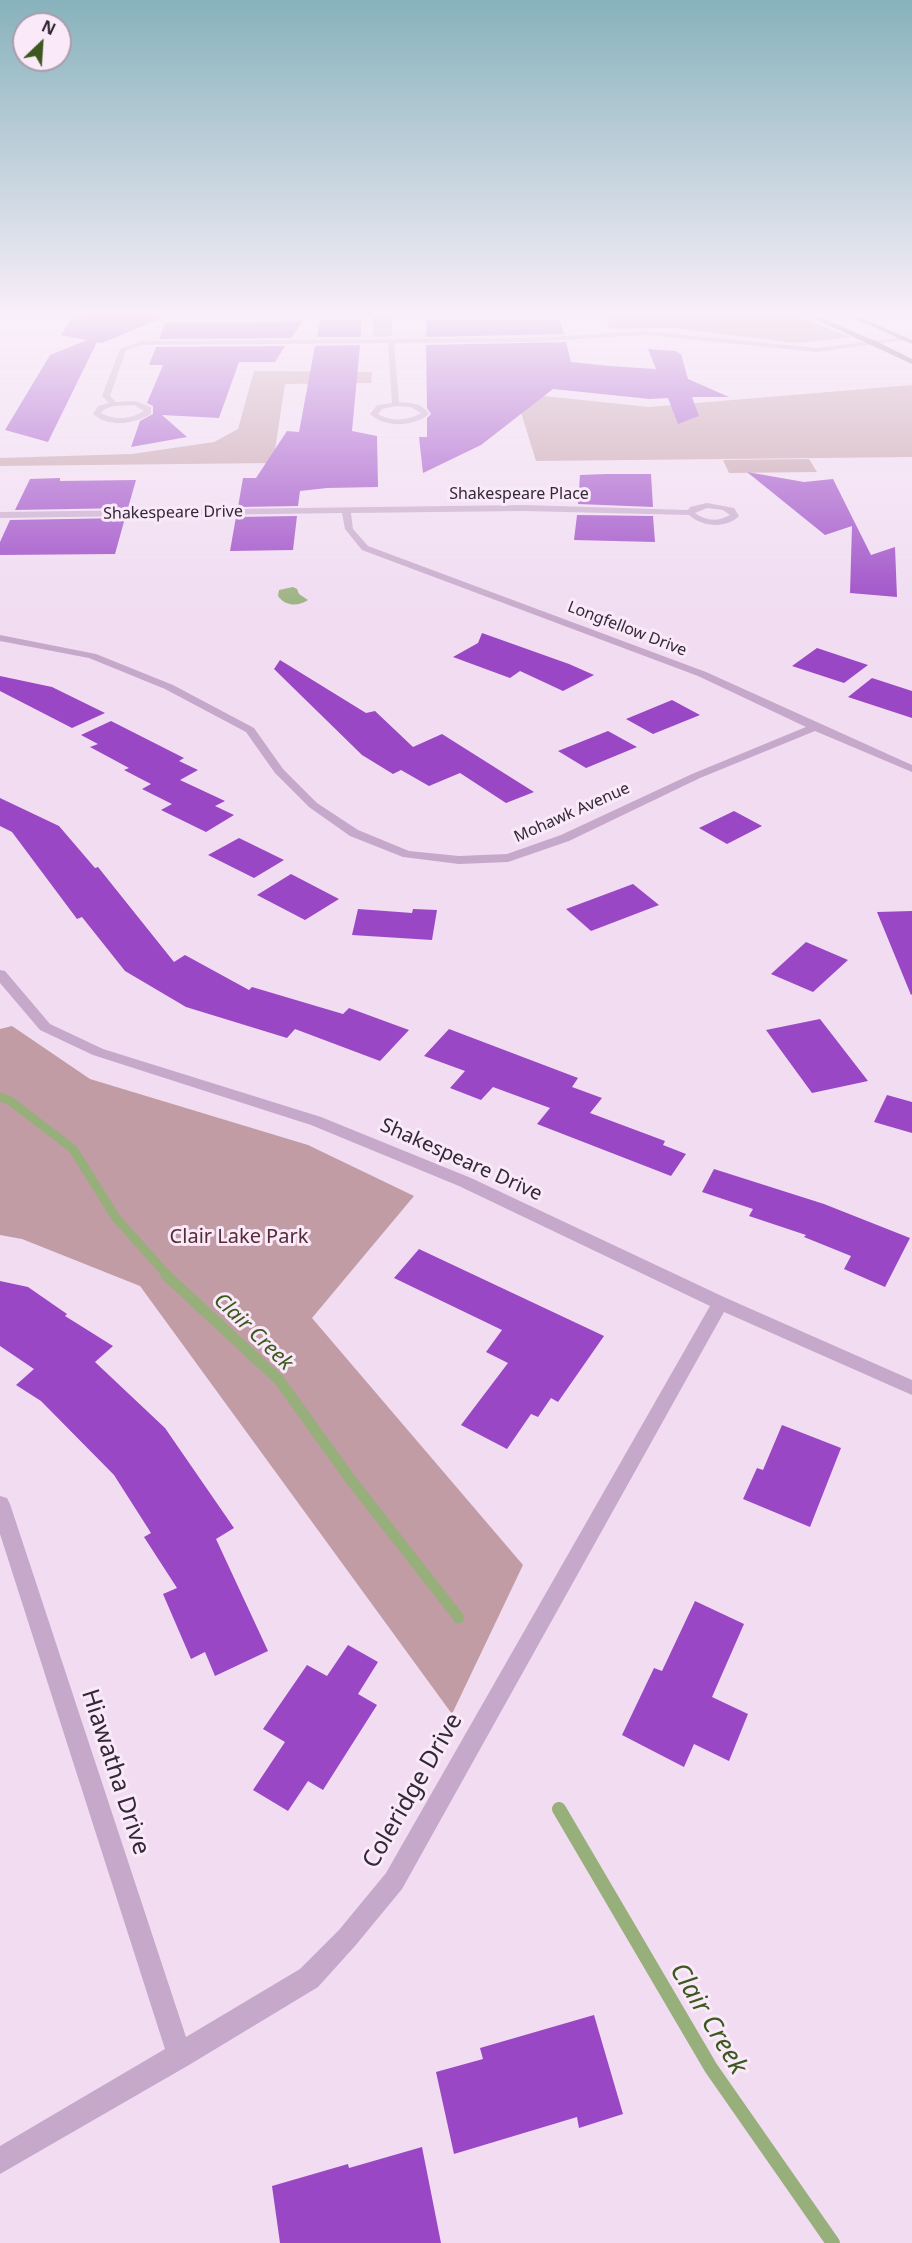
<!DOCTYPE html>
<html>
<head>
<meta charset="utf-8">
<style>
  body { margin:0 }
  #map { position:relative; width:912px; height:2243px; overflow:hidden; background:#f1dcf2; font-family:"Noto Sans",sans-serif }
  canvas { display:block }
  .north { position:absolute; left:12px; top:12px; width:60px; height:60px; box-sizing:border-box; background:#f9e9f9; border:2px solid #aa9cab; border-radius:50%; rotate:25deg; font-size:16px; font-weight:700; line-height:24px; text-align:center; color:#332837 }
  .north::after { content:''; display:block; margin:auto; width:21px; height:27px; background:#3c581e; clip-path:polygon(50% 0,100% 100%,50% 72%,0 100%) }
</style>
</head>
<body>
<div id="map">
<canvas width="912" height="2243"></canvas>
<div class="north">N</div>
</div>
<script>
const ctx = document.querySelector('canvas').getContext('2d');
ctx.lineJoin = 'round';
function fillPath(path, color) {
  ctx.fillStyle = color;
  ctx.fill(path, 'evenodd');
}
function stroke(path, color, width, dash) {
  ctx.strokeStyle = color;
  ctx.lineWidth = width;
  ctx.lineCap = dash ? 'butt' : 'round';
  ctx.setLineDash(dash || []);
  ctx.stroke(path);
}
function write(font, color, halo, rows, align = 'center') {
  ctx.font = font + ' "Noto Sans",sans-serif';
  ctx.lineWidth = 6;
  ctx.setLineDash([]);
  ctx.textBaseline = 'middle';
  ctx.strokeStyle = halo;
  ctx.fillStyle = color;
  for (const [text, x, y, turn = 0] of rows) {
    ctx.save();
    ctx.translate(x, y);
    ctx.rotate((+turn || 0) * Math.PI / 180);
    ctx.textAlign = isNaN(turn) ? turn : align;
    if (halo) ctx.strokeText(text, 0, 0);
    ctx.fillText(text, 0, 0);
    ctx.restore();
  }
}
fillPath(new Path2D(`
  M373 314H392V336L373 337Z
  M603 314 719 316 789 314 851 337 797 343 673 328 610 329Z
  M254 371 372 372 371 383 285 384 273 463 0 466V458L132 454 214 442 238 429Z
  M912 385V457L536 461 515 393 649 407Z
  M809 459 817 472 729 473 723 460Z
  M12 1026 90 1079 308 1145 414 1196 312 1318 523 1565 452 1714 140 1286 22 1239 0 1235V1029Z`), '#c19ca5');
fillPath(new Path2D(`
  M293 587 297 589 299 594 308 600C298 607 285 606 278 596L279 590Z`), '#97af7b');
stroke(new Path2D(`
  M0 1097 9 1100 73 1149 116 1218 168 1276`), '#97af7b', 9);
stroke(new Path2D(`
  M166 1275 279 1380 351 1480 459 1618`), '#97af7b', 11);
stroke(new Path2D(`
  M559 1809 711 2068 833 2243`), '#97af7b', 14);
fillPath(new Path2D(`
  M74 314 169 315 102 343 97 342 48 442 5 430 50 355 87 340 61 335Z
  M320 320H361V337H317Z
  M427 320H560L564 334 426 337Z
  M303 321 291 338 159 339 165 323Z
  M566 342 571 362 610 366 656 369 648 349 675 351 681 354 688 379 729 397H692L699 416 678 424 668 398 650 399 553 389 481 445 423 473 419 437H427V418L431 414 427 408 426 345Z
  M360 345 352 431 377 436 378 487 327 488 300 491 298 506 238 507 243 478H256L287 431 299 432 315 346Z
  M285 346 275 362H239L219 418 162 415 187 437 131 447 140 421 153 414V406L147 403 163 365H149L156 347Z
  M747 472 804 482 833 479 871 555 895 547 897 597 850 593 852 526 825 535Z
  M606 474H651L653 507 578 504 580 475Z
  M60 478V481L136 480 128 508 15 510 30 479Z
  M577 515 653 516 655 542 574 540Z
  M297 516 293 550 230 551 236 517Z
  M125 518 115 554 0 555V542L10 520Z
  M482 633 569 664 594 675 563 691 520 671 510 678 453 657 478 643Z
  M817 648 868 665 844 683 792 666Z
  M280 660 366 713 375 711 413 747 442 734 534 792 506 803 460 773 429 786 401 770 393 774 362 755 274 669Z
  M0 676 52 687 105 713 72 728 0 691Z
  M872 678 912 691V718L848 697Z
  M672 700 700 715 653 734 626 719Z
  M111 721 184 758 179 761 198 770 180 780 225 801 215 806 234 815 206 832 161 810 172 804 142 789 151 784 124 770 129 768 90 747 98 744 81 735Z
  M608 731 637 747 586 768 558 751Z
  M0 798 59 826 95 868 98 867 174 962 185 955 249 990 252 987 343 1014 349 1008 409 1030 380 1061 295 1029 287 1038 186 1007 125 971 82 917 77 919 12 832 0 826Z
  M734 811 762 826 727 844 699 828Z
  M239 838 284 860 254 878 208 855Z
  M291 874 339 899 305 920 257 895Z
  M633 884 659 905 591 931 566 909Z
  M358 909 412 913 413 909 437 910 432 940 352 935Z
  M912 911V994L911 995 877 912Z
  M806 942 848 960 813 992 771 974Z
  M820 1019 868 1081 812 1093 766 1030Z
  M449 1029 578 1078 572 1087 602 1098 590 1113 665 1141 663 1145 686 1154 671 1176 537 1124 550 1108 493 1087 481 1100 450 1088 465 1071 424 1056Z
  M887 1095 912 1102V1133L874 1122Z
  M714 1169 824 1204 910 1238 885 1287 844 1269 851 1256 804 1237 806 1235 749 1216 753 1209 702 1192Z
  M419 1249 604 1336 558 1402 551 1398 538 1417 531 1414 507 1449 461 1425 508 1363 486 1352 502 1330 394 1278Z
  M0 1281 28 1287 67 1314 65 1316 113 1346 95 1362 165 1428 234 1528 216 1539 268 1651 215 1676 205 1652 191 1659 163 1594 177 1588 144 1537 151 1533 114 1475 41 1401 16 1385 34 1369 0 1346Z
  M782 1425 841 1448 810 1527 743 1499 757 1468 763 1470Z
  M695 1601 744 1624 712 1697 748 1714 729 1761 694 1744 684 1767 622 1735 654 1668 662 1671Z
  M348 1645 378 1662 358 1694 377 1705 323 1790 308 1781 288 1811 253 1790 285 1742 263 1729 307 1665 327 1676Z
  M594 2015 623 2114 579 2128 577 2117 454 2154 436 2072 483 2059 480 2048Z
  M422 2147 441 2243H280L272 2186 348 2164 349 2168Z`), '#9a47c5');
fillPath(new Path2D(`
  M647 331 817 348 906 337 909 339 817 352 647 335 529 342 394 343 399 402C411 403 423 403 429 414 414 427 385 428 370 414L377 405 392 403 388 343 143 345 126 350 110 396 116 402 135 401 151 407V414C134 424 109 428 93 414L98 406 109 403 102 396 120 349 142 341 529 338ZM134 405 144 411C131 419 115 421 101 413 108 404 123 406 134 405ZM396 406 411 407 421 413C408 421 391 422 378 414L382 409Z
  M707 503 734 508 739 516C726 529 702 527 689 515L524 511 351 513 353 529 368 546 706 672 912 765V772L815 731 700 778 569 841 508 862 459 864 403 857 350 836 309 807 275 773 246 732 165 689 89 658 0 641V635L96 654 173 685 254 728 283 769 317 803 358 830 409 851 459 856 507 854 561 835 692 774 806 727 698 676 362 550 345 529 342 513 0 518V512L524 505 688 510 690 507ZM707 508 723 510 730 515C718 522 706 521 695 513Z
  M0 970 5 971 50 1024 103 1049 321 1117 471 1178 726 1298 912 1380V1395L724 1312 402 1889 355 1946 318 1987 189 2065 0 2174V2146L165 2049 0 1534V1496L7 1498 10 1504 186 2037 300 1969 339 1930 386 1873 710 1306 459 1186 311 1125 93 1055 40 1030 0 983Z`), '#c6a8ca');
fillPath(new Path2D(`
  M804 314H812L878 342 912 359V364Z
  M844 314H852L912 340V344Z`), '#715a79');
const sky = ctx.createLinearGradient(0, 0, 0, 628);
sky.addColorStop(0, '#87b2bc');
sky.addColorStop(0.5, '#f9eff9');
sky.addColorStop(1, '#f9eff900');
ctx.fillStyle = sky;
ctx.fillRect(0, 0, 912, 628);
write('16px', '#332837', '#f9e9f9', [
  ["Shakespeare Place",519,494],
  ["Shakespeare Drive",173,513,-1],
  ["Longfellow Drive",627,629,21],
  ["Mohawk Avenue",572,813,-24]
]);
write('20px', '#332837', '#f9e9f9', [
  ["Shakespeare Drive",461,1160,24]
]);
write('20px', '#552c35', '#f9e9f9', [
  ["Clair Lake Park",239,1237]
]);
write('italic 21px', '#3c581e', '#f9e9f9', [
  ["Clair Creek",253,1332,44]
]);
write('24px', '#332837', '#f9e9f9', [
  ["Hiawatha Drive",115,1772,72],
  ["Coleridge Drive",413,1791,-60]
]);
write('italic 26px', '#3c581e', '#f9e9f9', [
  ["Clair Creek",708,2019,59]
]);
</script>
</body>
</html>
